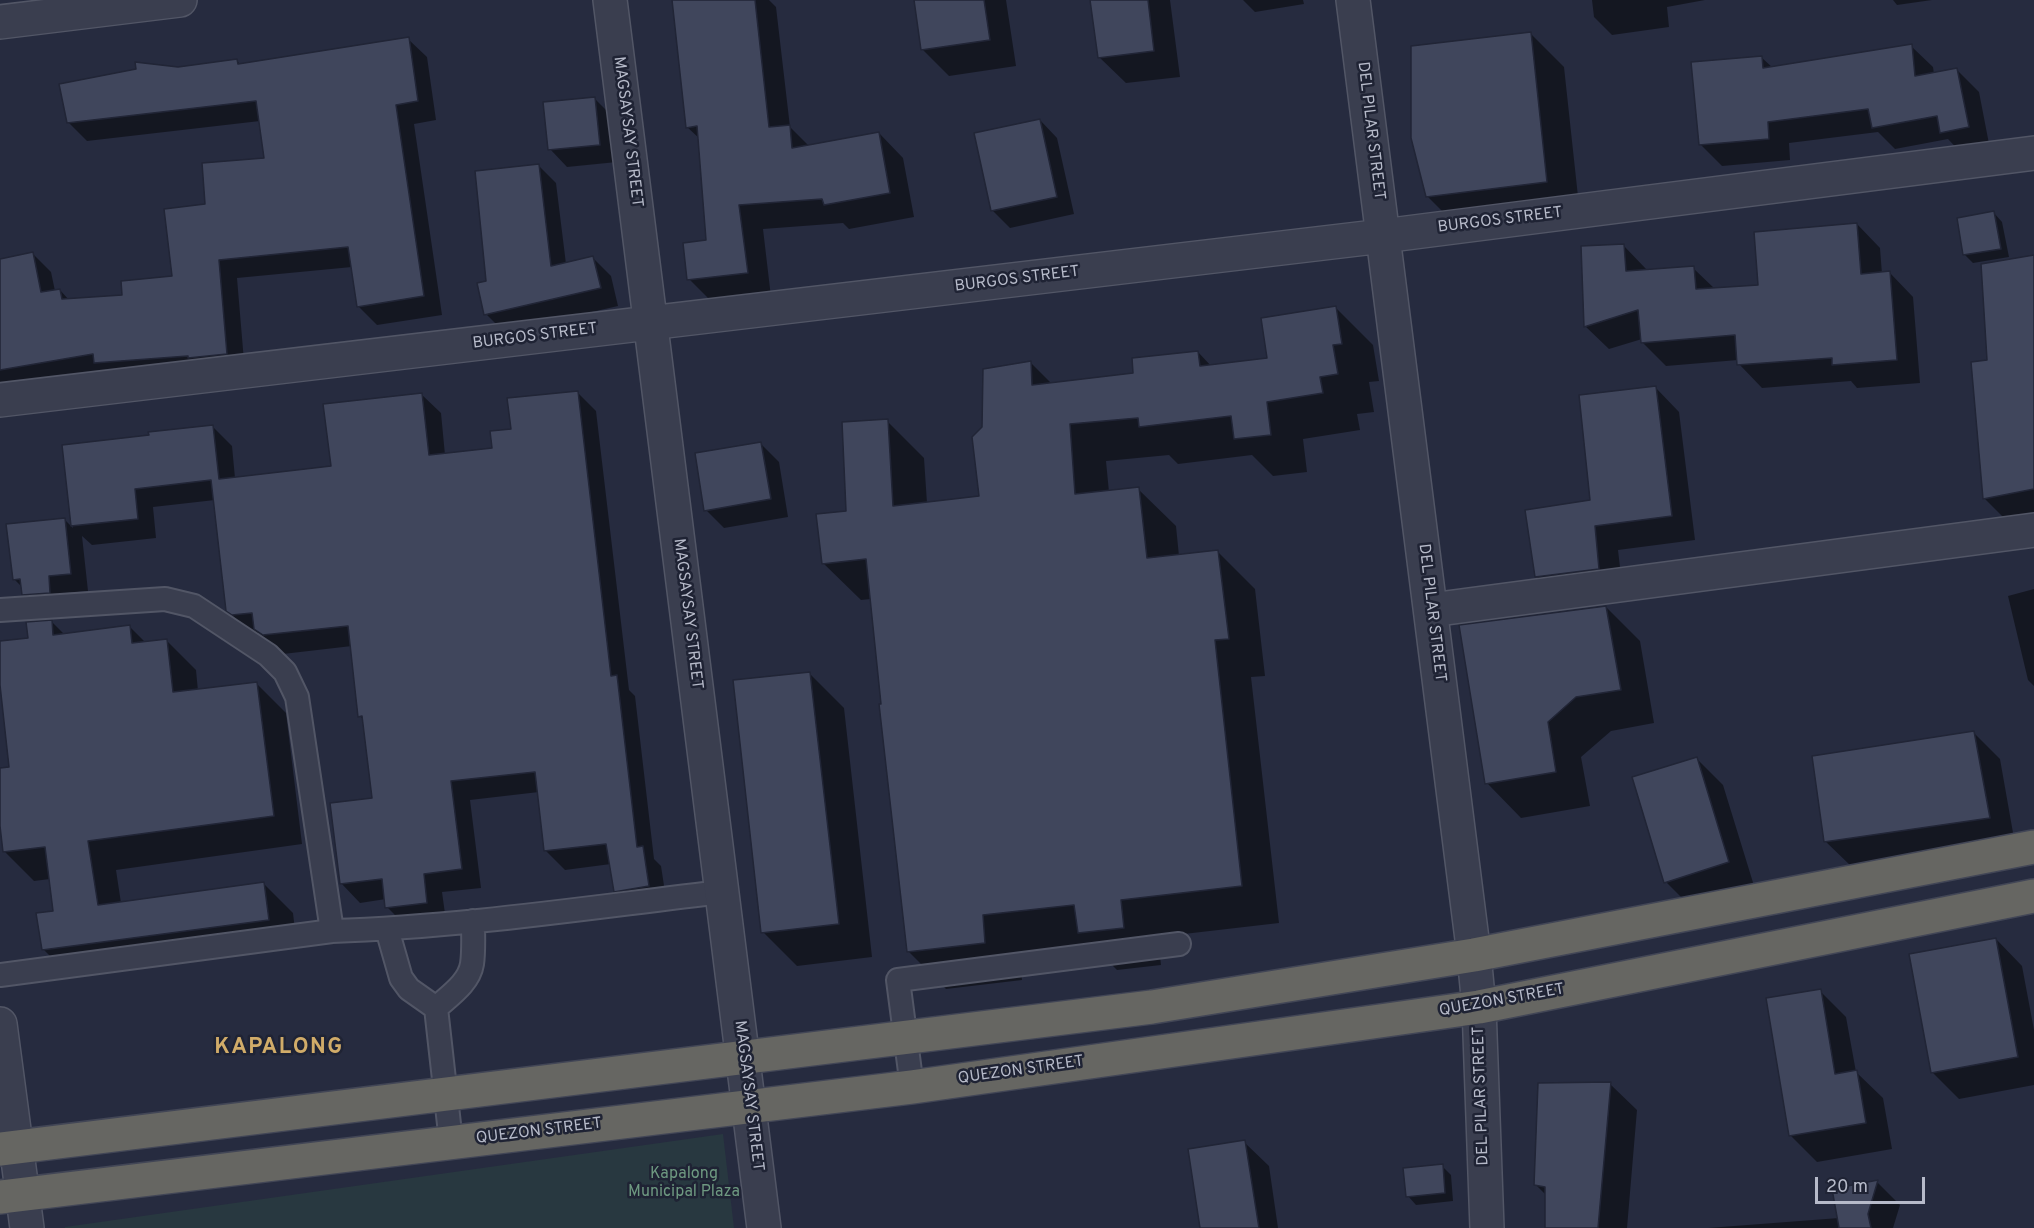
<!DOCTYPE html>
<html>
<head>
<meta charset="utf-8">
<style>
  body { margin:0 }
  #map { position:relative; width:2034px; height:1228px; overflow:hidden; background:#262b3f; font-family:Overpass,sans-serif }
  canvas { display:block }
  .scale { position:absolute; left:1815px; top:1177px; width:110px; height:27px; box-sizing:border-box; border:3px solid #b6bac9; border-top:0; padding-left:8px; font-size:18px; line-height:21px; white-space:nowrap; color:#b6bac9; -webkit-text-stroke:4px #1f2334; paint-order:stroke }
</style>
</head>
<body>
<div id="map">
<canvas width="2034" height="1228"></canvas>
<div class="scale">20 m</div>
</div>
<script>
const ctx = document.querySelector('canvas').getContext('2d');
ctx.lineJoin = 'round';
function fillPath(path, color) {
  ctx.fillStyle = color;
  ctx.fill(path, 'evenodd');
}
function stroke(path, color, width, dash) {
  ctx.strokeStyle = color;
  ctx.lineWidth = width;
  ctx.lineCap = dash ? 'butt' : 'round';
  ctx.setLineDash(dash || []);
  ctx.stroke(path);
}
function write(font, color, halo, rows, align = 'center') {
  ctx.font = font + ' Overpass,sans-serif';
  ctx.lineWidth = 5;
  ctx.setLineDash([]);
  ctx.textBaseline = 'middle';
  ctx.strokeStyle = halo;
  ctx.fillStyle = color;
  for (const [text, x, y, turn = 0] of rows) {
    ctx.save();
    ctx.translate(x, y);
    ctx.rotate((+turn || 0) * Math.PI / 180);
    ctx.textAlign = isNaN(turn) ? turn : align;
    if (halo) ctx.strokeText(text, 0, 0);
    ctx.fillText(text, 0, 0);
    ctx.restore();
  }
}
fillPath(new Path2D(`
  M723 1134 734 1228H65V1227Z`), '#283840');
fillPath(new Path2D(`
  M674 0H769L776 7 790 127 809 146 879 133 903 158 914 217 849 229 843 223 763 229 771 297 713 303 689 279 707 241 700 139 687 127Z
  M915 0H1006L1016 66 949 76 922 49Z
  M1092 0H1170L1180 77 1126 83 1099 57Z
  M1243 0H1303L1304 4 1255 12Z
  M1592 0H1705L1667 7 1669 27 1612 35 1594 17Z
  M1893 0H1932L1897 5Z
  M1530 33 1564 67 1580 215 1461 230 1427 196Z
  M408 39 427 57 436 120 414 124 442 315 377 325 358 306 352 267 237 278 245 373 0 395V260L33 254 51 272 55 291 60 290 69 300 124 296 174 278 206 206 266 160 260 121 87 141 68 122 178 68 237 61 241 65Z
  M1911 46 1933 67 1934 74 1957 70 1979 92 1990 149 1963 155 1948 139 1895 149 1878 132 1789 143 1790 160 1722 166 1700 144 1761 57 1773 68Z
  M595 99 613 117 617 162 567 167 550 149Z
  M1040 120 1057 138 1074 214 1010 228 992 210Z
  M538 165 556 183 566 264 593 258 611 276 618 306 504 332 486 314 488 282Z
  M1994 213 2002 222 2009 257 1973 263 1964 254Z
  M1857 224 1880 248 1882 274 1890 273 1913 297 1920 383 1857 388 1851 381 1762 388 1739 364 1738 360 1666 366 1642 342V339L1609 349 1585 326 1624 246 1647 270 1693 268 1715 289 1760 286Z
  M2034 256V513L2005 519 1985 499 1972 364 1989 361Z
  M1336 308 1373 345 1379 381 1369 382 1374 412 1357 414 1360 430 1303 439 1307 472 1273 476 1252 455 1178 464 1169 455 1106 461 1109 492 1138 489 1176 526 1179 556 1218 552 1255 589 1265 676 1251 677 1279 923 1158 937 1161 965 1117 970 1091 944 1019 952 1022 980 946 989 908 951 871 599 861 600 823 563 887 421 924 458 927 503 981 497 984 428 1031 363 1052 384 1135 375 1198 352 1212 367 1268 360Z
  M1655 387 1679 412 1695 540 1618 550 1623 593 1561 601 1537 577 1592 502Z
  M577 392 596 411 629 690 635 696 654 859 661 866 667 905 634 910 615 891 611 864 565 870 545 850 539 792 470 800 481 888 442 892 446 921 406 926 387 907 386 899 360 903 341 883 374 799 364 720 360 716 352 646 283 654 259 633H252L247 630 227 610 215 500 153 507 156 538 92 545 82 536 88 591 66 593 67 611 42 612 24 594 23 588 14 579 65 520 73 528 64 446 213 427 232 446 235 478 333 468 421 394 441 413 445 455 494 450 513 430Z
  M761 444 779 462 788 517 724 528 706 510Z
  M2034 589V686L2028 680 2008 596Z
  M1606 607 1640 641 1654 723 1611 731 1581 757 1590 806 1521 818 1487 783Z
  M52 622 65 635 130 627 146 643 167 641 196 670 198 691 257 684 286 713 302 844 116 870 121 903 263 883 293 913 297 948 72 978 43 949 54 912 50 879 34 881 5 852 0 815V769L11 768 0 671V642L29 639Z
  M810 674 844 708 872 957 797 966 763 932Z
  M1973 732 2000 759 2015 844 1852 867 1825 841Z
  M1697 759 1723 785 1755 889 1692 908 1666 882Z
  M1996 939 2022 966 2034 1030V1085L1959 1099 1933 1073Z
  M1820 991 1846 1017 1856 1072 1883 1098 1892 1149 1817 1162 1791 1136Z
  M1610 1084 1637 1110 1627 1228H1546L1547 1196 1536 1185Z
  M1244 1142 1269 1166 1278 1228H1202Z
  M1442 1166 1451 1175 1453 1201 1416 1205 1408 1196Z
  M1877 1182 1900 1205 1893 1228H1708L1839 1218Z`), '#0007');
const building = new Path2D(`
  M672 0H755L769 127 790 125 792 148 879 132 890 193 824 205 822 199 739 205 748 273 687 280 683 243 706 240 697 126 686 128Z
  M914 0H984L990 40 921 50Z
  M1090 0H1148L1154 51 1098 58Z
  M1531 32 1547 182 1426 197 1411 138V46Z
  M409 37 418 101 396 105 424 296 357 307 348 247 219 260 227 354 188 358V356L94 363 93 354 0 370V259L33 252 41 292 60 289 62 299 122 295 121 281 172 276 164 209 205 204 202 163 264 158 256 101 67 123 59 84 136 69 135 62 178 67 237 59 238 64Z
  M1912 44 1915 76 1957 68 1969 127 1940 133 1937 116 1872 128 1868 109 1768 122 1769 139 1699 145 1691 62 1762 56 1763 68Z
  M595 97 600 145 548 150 543 102Z
  M1040 119 1057 197 991 211 974 133Z
  M539 164 551 266 593 256 601 288 484 315 477 283 486 281 475 171Z
  M1994 211 2001 249 1963 255 1957 218Z
  M1857 223 1861 274 1890 271 1897 360 1832 365V358L1737 365 1735 335 1641 343 1638 310 1584 327 1581 246 1624 244 1626 271 1694 266 1696 289 1758 285 1754 232Z
  M2034 255V489L1983 499 1971 362 1987 360 1981 264Z
  M1336 306 1342 344 1333 345 1338 374 1320 377 1323 393 1267 402 1271 435 1234 439 1231 416 1139 427 1138 418 1070 424 1075 494 1139 487 1147 558 1218 550 1229 639 1215 640 1242 886 1121 900 1124 928 1078 933 1074 905 983 915 985 943 907 952 879 704H881L866 559 822 564 816 514 846 511 842 422 888 419 893 506 979 496 972 437 982 427 983 369 1031 361 1032 385 1133 373 1132 358 1198 351 1200 366 1267 358 1261 318Z
  M1656 386 1672 516 1595 526 1599 569 1535 577 1525 510 1590 500 1579 395Z
  M578 391 611 676 617 675 637 847 643 846 649 886 614 892 606 844 544 851 535 772 451 781 462 869 424 874 427 903 385 908 382 879 340 884 330 803 372 798 362 716 358 717 348 626 263 635 254 629 252 613 232 615 226 611 211 480 135 489 138 519 71 526 62 445 149 435 148 432 213 425 219 479 331 466 323 404 422 393 429 455 492 448 490 431 511 429 507 398Z
  M761 442 771 499 704 511 695 453Z
  M65 518 71 574 49 576 50 593 22 595 20 579 13 580 6 524Z
  M1606 606 1621 690 1576 697 1548 722 1556 772 1485 784 1459 625Z
  M52 620 53 635 130 625 132 643 167 639 173 692 257 682 274 816 88 841 98 905 264 882 269 920 42 950 36 913 53 911 45 847 3 852 0 826V768L9 767 0 685V641L28 638 26 622Z
  M810 672 839 924 761 933 733 680Z
  M1974 731 1990 818 1824 842 1812 756Z
  M1697 757 1729 862 1664 883 1632 777Z
  M1996 938 2018 1057 1931 1073 1909 954Z
  M1821 989 1835 1074 1857 1070 1866 1123 1789 1136 1766 998Z
  M1611 1082 1598 1228H1545V1187L1534 1185 1538 1083Z
  M1245 1140 1259 1228H1200L1188 1149Z
  M1443 1164 1445 1193 1406 1197 1403 1168Z
  M1878 1180 1868 1214 1871 1228H1839L1832 1189Z`);
fillPath(building, '#40465c');
stroke(building, '#212536', 1.5);
const service = new Path2D(`
  M0 610 165 599 194 606 268 655 285 672 297 697 332 931
  M387 929 401 978 409 989 436 1008 451 1142
  M0 975 332 931C462 927 592 907 722 892
  M436 1008C449 996 469 983 472 964 474 951 473 935 473 921
  M912 1087 898 980 1179 944`);
const minor = new Path2D(`
  M610 0 764 1228
  M1353 0 1474 955 1479 1007 1487 1228
  M0 22 180 0
  M0 400 1383 236 2034 153
  M1431 610 2034 530
  M0 1024 27 1228`);
const trunk = new Path2D(`
  M0 1149 1152 1007 1474 955 2034 847
  M0 1197 912 1087 1479 1007 2034 896`);
stroke(service, '#525666', 26);
stroke(minor, '#525666', 36);
stroke(trunk, '#424656', 36);
stroke(service, '#3a3e4f', 22);
stroke(minor, '#3a3e4f', 33);
stroke(trunk, '#666662', 33);
write('16px', '#b6bac9', '#1f2334', [
  ["DEL PILAR STREET",1370,131,83],
  ["MAGSAYSAY STREET",627,132,83],
  ["BURGOS STREET",1500,221,-7],
  ["BURGOS STREET",1017,280,-7],
  ["BURGOS STREET",535,337,-7],
  ["DEL PILAR STREET",1431,613,83],
  ["MAGSAYSAY STREET",687,614,83],
  ["QUEZON STREET",1502,1001,-10],
  ["QUEZON STREET",1021,1071,-8],
  ["MAGSAYSAY STREET",748,1096,83],
  ["DEL PILAR STREET",1482,1096,-92],
  ["QUEZON STREET",539,1132,-7]
]);
write('16px', '#6e9981', '#1f2334', [
  ["Kapalong",684,1175],
  ["Municipal Plaza",684,1193]
]);
ctx.letterSpacing = '1.5px';
write('bold 22px', '#d1ac69', '#1f2334', [
  ["KAPALONG",279,1049]
]);
ctx.letterSpacing = '0px';
</script>
</body>
</html>
